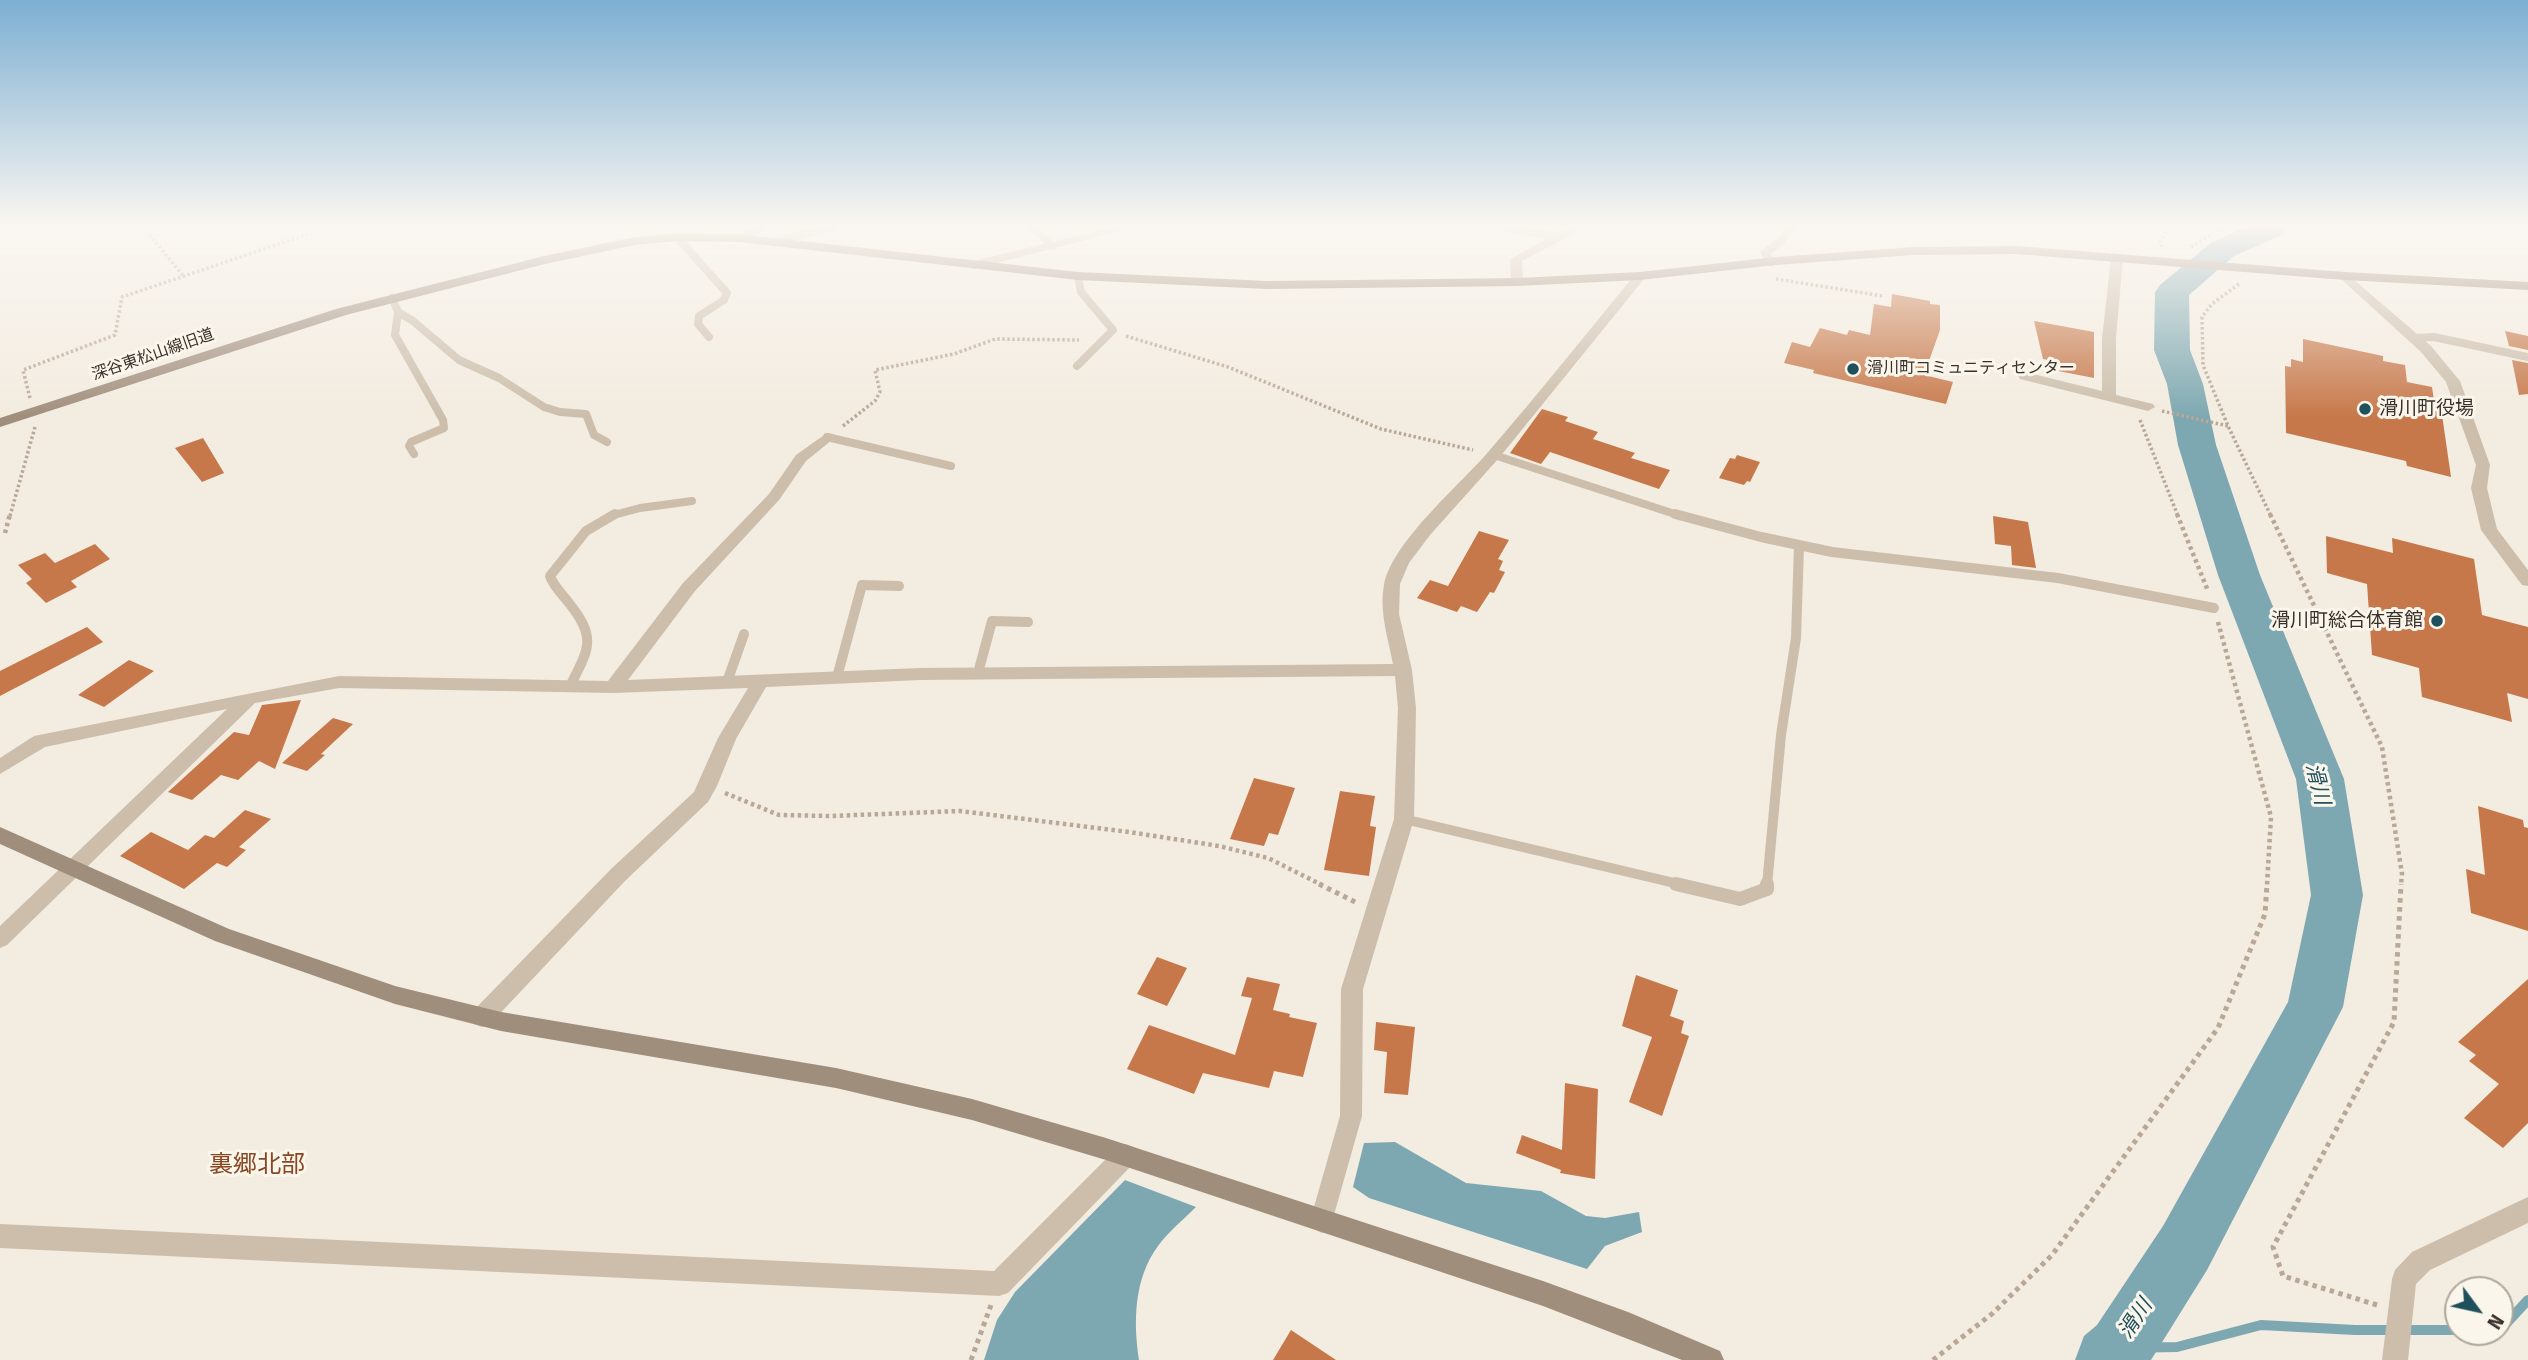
<!DOCTYPE html>
<html>
<head>
<meta charset="utf-8">
<style>
  body { margin:0 }
  #map { position:relative; width:2528px; height:1360px; overflow:hidden; background:#f3ece0; font-family:"Fira Sans",sans-serif }
  canvas { display:block }
  .north { position:absolute; left:2444px; top:1276px; width:70px; height:70px; box-sizing:border-box; background:#faf6ec; border:2px solid #ada79e; border-radius:50%; rotate:123deg; font-size:19px; font-weight:700; line-height:28px; text-align:center; color:#3a312a }
  .north::after { content:''; display:block; margin:auto; width:24px; height:32px; background:#1f505c; clip-path:polygon(50% 0,100% 100%,50% 72%,0 100%) }
</style>
</head>
<body>
<div id="map">
<canvas width="2528" height="1360"></canvas>
<div class="north">N</div>
</div>
<script>
const ctx = document.querySelector('canvas').getContext('2d');
ctx.lineJoin = 'round';
function fillPath(path, color) {
  ctx.fillStyle = color;
  ctx.fill(path, 'evenodd');
}
function stroke(path, color, width, dash) {
  ctx.strokeStyle = color;
  ctx.lineWidth = width;
  ctx.lineCap = dash ? 'butt' : 'round';
  ctx.setLineDash(dash || []);
  ctx.stroke(path);
}
function write(font, color, halo, rows, align = 'center') {
  ctx.font = font + ' "Fira Sans","Noto Sans JP",sans-serif';
  ctx.lineWidth = 6;
  ctx.setLineDash([]);
  ctx.textBaseline = 'middle';
  ctx.strokeStyle = halo;
  ctx.fillStyle = color;
  for (const [text, x, y, turn = 0] of rows) {
    ctx.save();
    ctx.translate(x, y);
    ctx.rotate((+turn || 0) * Math.PI / 180);
    ctx.textAlign = isNaN(turn) ? turn : align;
    if (halo) ctx.strokeText(text, 0, 0);
    ctx.fillText(text, 0, 0);
    ctx.restore();
  }
}
fillPath(new Path2D(`
  M1395 1142 1466 1183 1541 1191 1586 1216 1605 1218 1639 1212 1642 1232 1605 1246 1587 1269 1369 1198 1353 1187 1364 1143Z
  M1125 1180 1196 1207C1184 1219 1168 1232 1158 1246 1134 1278 1133 1322 1139 1360H984L997 1320 1015 1292Z`), '#7ea8b1');
stroke(new Path2D(`
  M2500 1330 2528 1300
  M2120 1348 2177 1347 2261 1325 2355 1330H2458`), '#7ea8b1', 10);
fillPath(new Path2D(`
  M2246 227H2289L2284 234 2234 256 2189 295 2190 350 2203 384 2216 445 2260 575 2344 779 2363 895 2343 1007 2207 1270 2151 1360H2075L2084 1336 2097 1325 2163 1226 2288 1002 2311 895 2296 779 2218 575 2178 445 2167 384 2154 350 2155 292 2160 285 2212 242Z`), '#7ea8b1');
fillPath(new Path2D(`
  M1892 294 1930 301V304L1940 305V330L1924 375 1953 382 1946 404 1813 373 1814 370 1784 363 1792 342 1810 347 1820 328 1847 335 1849 330 1870 335 1874 304 1891 307Z
  M2034 321 2094 332V378L2048 369V360L2043 359Z
  M2505 331 2528 336V350L2509 346Z
  M2303 339 2383 356V361L2405 365 2407 382 2432 387 2435 407 2441 408 2451 477 2407 466 2406 461 2286 433 2285 366 2291 367V359L2303 362Z
  M2512 360 2528 363V394L2519 395Z
  M1542 409 1568 417 1565 421 1598 432 1593 439 1635 453 1631 458 1670 470 1659 489 1550 452 1541 464 1510 453Z
  M203 438 224 473 202 482 175 448Z
  M1737 455 1760 462 1750 482 1747 481 1744 485 1719 478 1730 458 1735 459Z
  M1993 516 2028 522 2036 568 2012 565 2011 546 1995 544Z
  M1479 531 1509 540 1498 559 1503 561 1499 570 1505 572 1494 593 1490 592 1477 612 1461 606 1457 612 1417 598 1430 580 1448 586Z
  M2326 536 2393 553 2392 538 2474 559 2482 615 2528 627V699L2507 693 2512 722 2422 697 2419 668 2372 655 2367 584 2327 573Z
  M95 544 110 559 71 581 77 587 46 603 26 583 32 579 18 565 45 553 55 563Z
  M87 627 103 642 0 696V671Z
  M129 660 154 671 104 707 78 695Z
  M301 700 275 769 259 761 238 780 221 775 192 800 168 792 234 732 249 735 262 705Z
  M333 718 353 724 321 754 325 755 307 771 282 763Z
  M1254 778 1295 788 1278 835 1269 833 1264 846 1230 839Z
  M1340 791 1375 796 1370 826 1376 827 1369 876 1324 870Z
  M2478 806 2523 820 2524 827 2528 828V931L2471 913 2466 869 2485 875Z
  M245 810 271 819 239 847 246 850 227 867 217 863 184 889 120 856 151 832 188 850 205 835 214 838Z
  M1157 957 1187 968 1167 1006 1137 994Z
  M1636 975 1678 990 1670 1016 1684 1021 1681 1033 1689 1036 1662 1116 1629 1102 1652 1037 1622 1026Z
  M1247 977 1280 984 1273 1010 1290 1014 1289 1017 1317 1023 1303 1077 1274 1071 1269 1088 1203 1073 1194 1094 1127 1069 1149 1025 1235 1055 1252 998 1241 996Z
  M2528 979V1123L2503 1148 2464 1118 2499 1084 2469 1061 2476 1055 2458 1042Z
  M1376 1022 1415 1027 1408 1095 1384 1093 1387 1052 1374 1050Z
  M1565 1083 1598 1089 1595 1179 1560 1173 1561 1170 1516 1153 1522 1135 1562 1150Z
  M1291 1330 1336 1360H1273Z`), '#c6784a');
stroke(new Path2D(`
  M143 227 184 277
  M2162 247 2160 242 2170 227
  M2191 247 2217 231 2230 227
  M1776 279 1883 296
  M2239 284 2212 304 2202 317 2203 365 2228 426 2271 516
  M1126 336 1228 367 1381 429 1473 450
  M30 398 23 370 115 335 122 297 329 227
  M2162 411 2228 426
  M2140 420 2178 516
  M843 426 875 401 880 392 875 370 954 354 995 339 1079 340
  M10 516 35 427`), '#b8a895', 3.5, [2.5, 2.5]);
stroke(new Path2D(`
  M2177 514 2208 591
  M2270 514 2382 747 2402 874 2401 885
  M5 533 10 514
  M2218 622 2271 817 2267 885
  M725 793 779 815 831 816 960 811 1129 832 1219 846 1268 858 1322 885`), '#b8a895', 4.5, [3.5, 3.5]);
stroke(new Path2D(`
  M1319 884 1355 902
  M2377 1305 2283 1276 2273 1247 2394 1022 2401 884
  M971 1360 991 1305
  M1933 1360 1993 1313 2052 1255 2218 1028 2265 914 2267 884`), '#b8a895', 5, [4.5, 4.5]);
stroke(new Path2D(`
  M1031 227 1053 246
  M677 237 727 293 724 300 699 316 698 324 709 337
  M739 238 763 227
  M774 242 834 227
  M1772 262 1765 253 1780 242 1792 227
  M392 298 398 312 395 335 443 420 444 428 411 442 409 446 414 454
  M398 312 413 321 459 360 499 378 544 407 560 412 586 414 594 435 607 442
  M2414 338 2434 337 2528 357
  M1077 366 1113 330 1081 292 1078 276
  M827 437 951 466
  M1494 455 1681 516
  M610 516 640 508 692 501`), '#ccbeab', 8);
stroke(new Path2D(`
  M1675 514 1761 537 1832 552 2058 578 2214 608
  M978 673 992 621 1028 622
  M837 677 862 585 899 586
  M727 682 744 634
  M570 686C589 649 597 638 569 603 562 594 554 587 550 576L586 531 615 514
  M1404 819 1683 885
  M1767 885 1781 735 1796 638 1799 546`), '#ccbeab', 10);
stroke(new Path2D(`
  M1676 884 1740 899 1767 889V884`), '#ccbeab', 14);
fillPath(new Path2D(`
  M1114 227H1136L973 269 967 265 969 262Z
  M1494 227H1522L1558 233 1571 227H1587L1522 261 1523 282 1517 286 1511 282 1510 259 1547 239 1500 231Z
  M2117 254 2123 258 2116 338V395L2153 404 2155 407 2148 411 2020 379 2018 376 2025 372 2102 391V338L2111 258Z
  M1640 272 1644 273V279L1499 458 1430 535 1409 563 1400 584 1399 614 1412 670 1416 708 1414 819 1363 989 1362 1116 1330 1229 1322 1233 1314 1229 1310 1221 1340 1116 1341 989 1394 819 1398 708 1395 676 920 680 766 687 736 739 717 786 708 802 625 881 490 1024 482 1027 474 1024 471 1017 474 1010 611 869 694 792 718 738 748 688 613 693 339 688 255 703 7 945 0 948V926L227 709 45 747 0 774V758L34 736 339 676 608 681 683 583 769 494 796 455 827 433 832 434 834 437 832 440 806 461 779 500 695 591 628 680 920 668 1393 664C1388 638 1379 611 1384 585 1392 542 1460 485 1489 451 1539 393 1587 333 1636 273Z
  M2345 272 2431 346 2460 381 2490 465 2487 488 2497 529 2528 570V586L2522 585 2481 530 2471 488 2476 465 2446 382 2421 352 2341 279V273Z
  M1126 1144 1134 1147 1138 1155 1134 1163 1008 1293 999 1296 0 1248V1224L994 1271 1118 1147Z
  M2528 1197V1223L2430 1270 2416 1284 2408 1360H2382L2392 1279 2395 1270 2412 1252Z`), '#ccbeab');
fillPath(new Path2D(`
  M677 233 739 234 1078 272 1267 281 1517 278 1640 272 1776 257 1913 247 2016 246 2345 272 2528 282V290L2345 280 2016 254 1913 255 1776 265 1640 280 1517 286 1267 289 1078 280 739 242 677 241 635 245 545 264 346 315 0 427V418L336 309 544 256 635 237Z
  M0 827 229 929 395 986 501 1012 836 1068 972 1099 1106 1138 1543 1281 1628 1312 1720 1351 1724 1360H1682L1543 1306 1106 1160 972 1120 836 1088 501 1031 395 1004 215 941 0 844Z`), '#a08e7c');
const sky = ctx.createLinearGradient(0, 0, 0, 418);
sky.addColorStop(0, '#7dafd2');
sky.addColorStop(0.54, '#faf6f1');
sky.addColorStop(1, '#faf6f100');
ctx.fillStyle = sky;
ctx.fillRect(0, 0, 2528, 418);
for (const [x, y, r, color] of [
  [1853,369,7,"#1f505c"],
  [2365,409,7,"#1f505c"],
  [2437,621,7,"#1f505c"]
]) {
  const dot = new Path2D();
  dot.arc(x, y, r, 0, 2 * Math.PI);
  ctx.fillStyle = color;
  ctx.fill(dot);
  stroke(dot, '#faf6ec', 2.5);
}
write('16px', '#3a312a', '#faf6ec', [
  ["深谷東松山線旧道",153,355,-19]
]);
write('16px', '#3a312a', '#faf6ec', [
  ["滑川町コミュニティセンター",1867,369]
], 'left');
write('19px', '#3a312a', '#faf6ec', [
  ["滑川町役場",2379,409],
  ["滑川町総合体育館",2423,621,"right"]
], 'left');
write('italic 21px', '#1f505c', '#faf6ec', [
  ["滑川",2317,784,76],
  ["滑川",2136,1319,-56]
]);
write('24px', '#894822', '#faf6ec', [
  ["裏郷北部",257,1165]
]);
</script>
</body>
</html>
